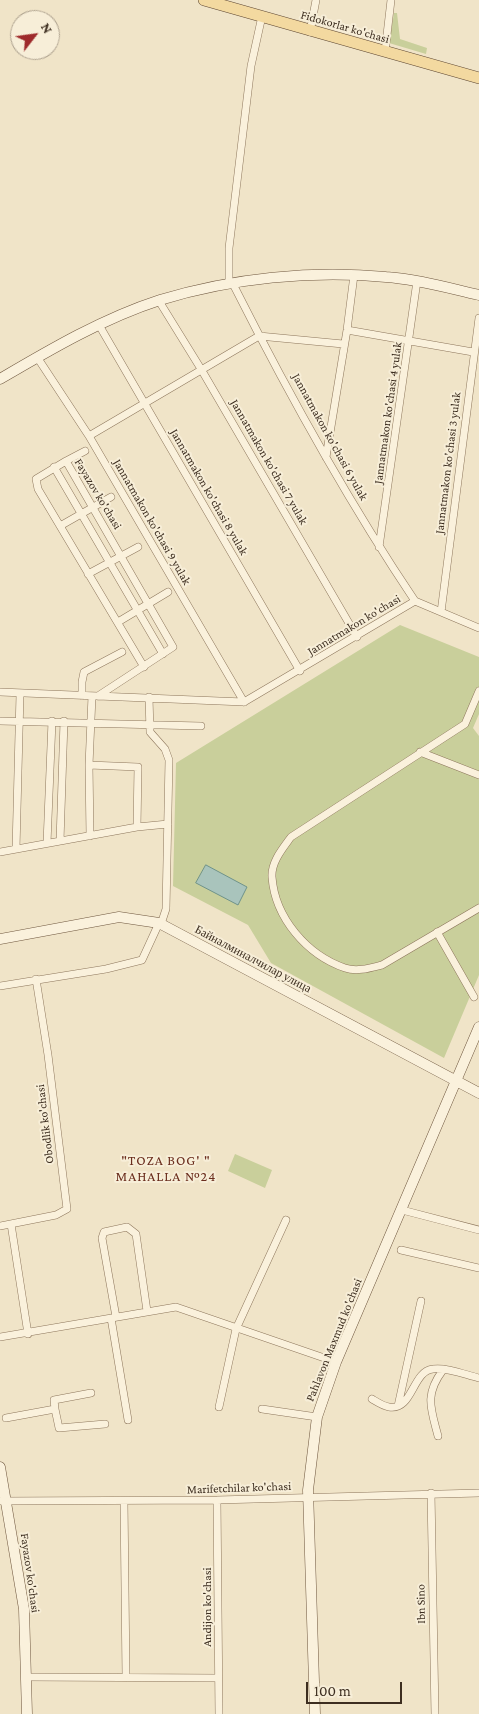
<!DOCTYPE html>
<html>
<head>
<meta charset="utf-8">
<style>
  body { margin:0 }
  #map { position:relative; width:479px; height:1714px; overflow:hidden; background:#f0e4c8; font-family:"Crimson Pro",serif }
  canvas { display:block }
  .north { position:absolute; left:10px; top:10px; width:50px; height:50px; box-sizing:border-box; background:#f7eed8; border:1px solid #ada18e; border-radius:50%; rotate:60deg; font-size:14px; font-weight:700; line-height:20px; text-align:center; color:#3d2e20 }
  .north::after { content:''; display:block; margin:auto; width:18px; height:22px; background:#9e2a2b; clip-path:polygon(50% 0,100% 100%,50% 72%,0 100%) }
  .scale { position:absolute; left:306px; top:1682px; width:96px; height:22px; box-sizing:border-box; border:2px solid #3d2e20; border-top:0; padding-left:6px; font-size:15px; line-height:18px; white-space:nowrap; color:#3d2e20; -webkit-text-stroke:4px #f7eed8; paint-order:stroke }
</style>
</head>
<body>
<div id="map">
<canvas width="479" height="1714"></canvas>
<div class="north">N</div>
<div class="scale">100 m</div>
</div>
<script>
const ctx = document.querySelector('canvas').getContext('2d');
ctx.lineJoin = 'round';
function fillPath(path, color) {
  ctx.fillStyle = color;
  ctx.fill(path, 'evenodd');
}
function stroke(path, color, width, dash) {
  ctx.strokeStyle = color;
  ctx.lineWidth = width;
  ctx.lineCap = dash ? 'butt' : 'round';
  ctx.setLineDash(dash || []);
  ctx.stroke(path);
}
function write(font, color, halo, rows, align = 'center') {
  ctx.font = font + ' "Crimson Pro",serif';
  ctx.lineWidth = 4;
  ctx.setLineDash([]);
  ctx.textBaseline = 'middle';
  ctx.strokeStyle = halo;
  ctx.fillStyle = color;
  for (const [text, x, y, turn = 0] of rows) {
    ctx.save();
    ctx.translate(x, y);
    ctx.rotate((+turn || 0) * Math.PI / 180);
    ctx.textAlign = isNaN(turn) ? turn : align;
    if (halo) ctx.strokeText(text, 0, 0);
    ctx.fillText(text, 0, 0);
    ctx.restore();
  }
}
fillPath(new Path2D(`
  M394 13H397L400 39 427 48 426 54 389 43Z
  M400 625 479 657V714L473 728 479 736V975L444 1058 271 963 248 925 173 886 176 763Z
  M235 1154 272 1170 265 1188 228 1171Z`), '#c9cf9b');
const water = new Path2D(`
  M206 865 247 887 238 905 196 883Z`);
fillPath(water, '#a9c4bc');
stroke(water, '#6f938a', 1);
const street = new Path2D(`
  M310 32 316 0
  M385 52 391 0
  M229 284V248L251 66 262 16
  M233 284C288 393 347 500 415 601
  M159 301 201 369 357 637
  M99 325 300 671
  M347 330 473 352
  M37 357 89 436 244 702
  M89 436 259 336 343 344
  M326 457 347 330 354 275
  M66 461 85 451
  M54 467 163 654
  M60 526 111 497
  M379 547 417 281
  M88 574 138 547
  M441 612 479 318
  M118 622 168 592
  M479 691 465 724 291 837C283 848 271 862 272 877 275 918 307 955 345 968 357 972 370 968 382 965L479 908
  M0 692 244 702
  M82 696V682L84 672 122 652
  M98 696 173 647 66 461 36 479 38 489 144 667
  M149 697 150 732 165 749 169 760 166 909 161 924
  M244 702 415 601 479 628
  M0 721 201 726
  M420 752 479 775
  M137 827 168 824
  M90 836 89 765 92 696
  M60 841 64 721
  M47 843 52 721
  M16 849 20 694
  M0 852 137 827 138 767 89 765
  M437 932 474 997
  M0 986 106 969 142 960 159 923
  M402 1210 479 1230
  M11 1224 28 1334
  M0 1226 56 1215 67 1209 48 1055 36 979
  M401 1250 479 1268
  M116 1317 102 1238 104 1232 127 1227 136 1234 147 1311
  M111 1318 128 1420
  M0 1337 176 1307 336 1362
  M372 1399C377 1402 383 1406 389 1407 413 1411 412 1371 433 1369 447 1367 466 1375 479 1378
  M398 1406 421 1301
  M219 1407 236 1329 286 1220
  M55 1409 54 1400 91 1393
  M262 1409 317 1417
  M6 1418 55 1409 59 1428 105 1424
  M438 1436C431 1409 424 1395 443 1370
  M431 1493 435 1714
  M217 1500 219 1714
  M0 1501 217 1500 479 1493
  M124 1501 126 1676
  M26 1677 218 1678`);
const secondary = new Path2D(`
  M0 379C51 349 104 318 160 300 232 278 312 270 386 277 417 279 448 288 479 295
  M0 939 119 917 159 923 479 1093
  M0 1467 24 1609 27 1714
  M315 1714 308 1490 317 1417 336 1362 479 1027`);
const primary = new Path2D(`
  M204 0 479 78`);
stroke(street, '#8d765c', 8);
stroke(secondary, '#6f573f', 11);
stroke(primary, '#5b4430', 12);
stroke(street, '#faf1dc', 7);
stroke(secondary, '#faf1dc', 10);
stroke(primary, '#f3d9a0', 11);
write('12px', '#3d2e20', '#f7eed8', [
  ["Fidokorlar ko'chasi",345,27,16],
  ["Jannatmakon ko'chasi 4 yulak",388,413,-82],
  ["Jannatmakon ko'chasi 6 yulak",330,437,61],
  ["Jannatmakon ko'chasi 7 yulak",269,462,60],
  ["Jannatmakon ko'chasi 3 yulak",448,463,-83],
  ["Jannatmakon ko'chasi 8 yulak",209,492,60],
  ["Fayazov ko'chasi",98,494,59],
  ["Jannatmakon ko'chasi 9 yulak",152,522,60],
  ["Jannatmakon ko'chasi",354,625,-31],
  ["Байналминалчилар улица",253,959,28],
  ["Obodlik ko'chasi",45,1124,-97],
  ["Pahlavon Maxmud ko'chasi",334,1340,-68],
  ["Marifetchilar ko'chasi",239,1488,-2],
  ["Fayazov ko'chasi",30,1573,82],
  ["Ibn Sino",421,1604,-91],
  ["Andijon ko'chasi",207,1607,-90]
]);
ctx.letterSpacing = '1px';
write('14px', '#6b2e1e', '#f7eed8', [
  ["\"TOZA BOG' \"",166,1161],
  ["MAHALLA №24",166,1177]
]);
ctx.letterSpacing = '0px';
</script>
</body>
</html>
